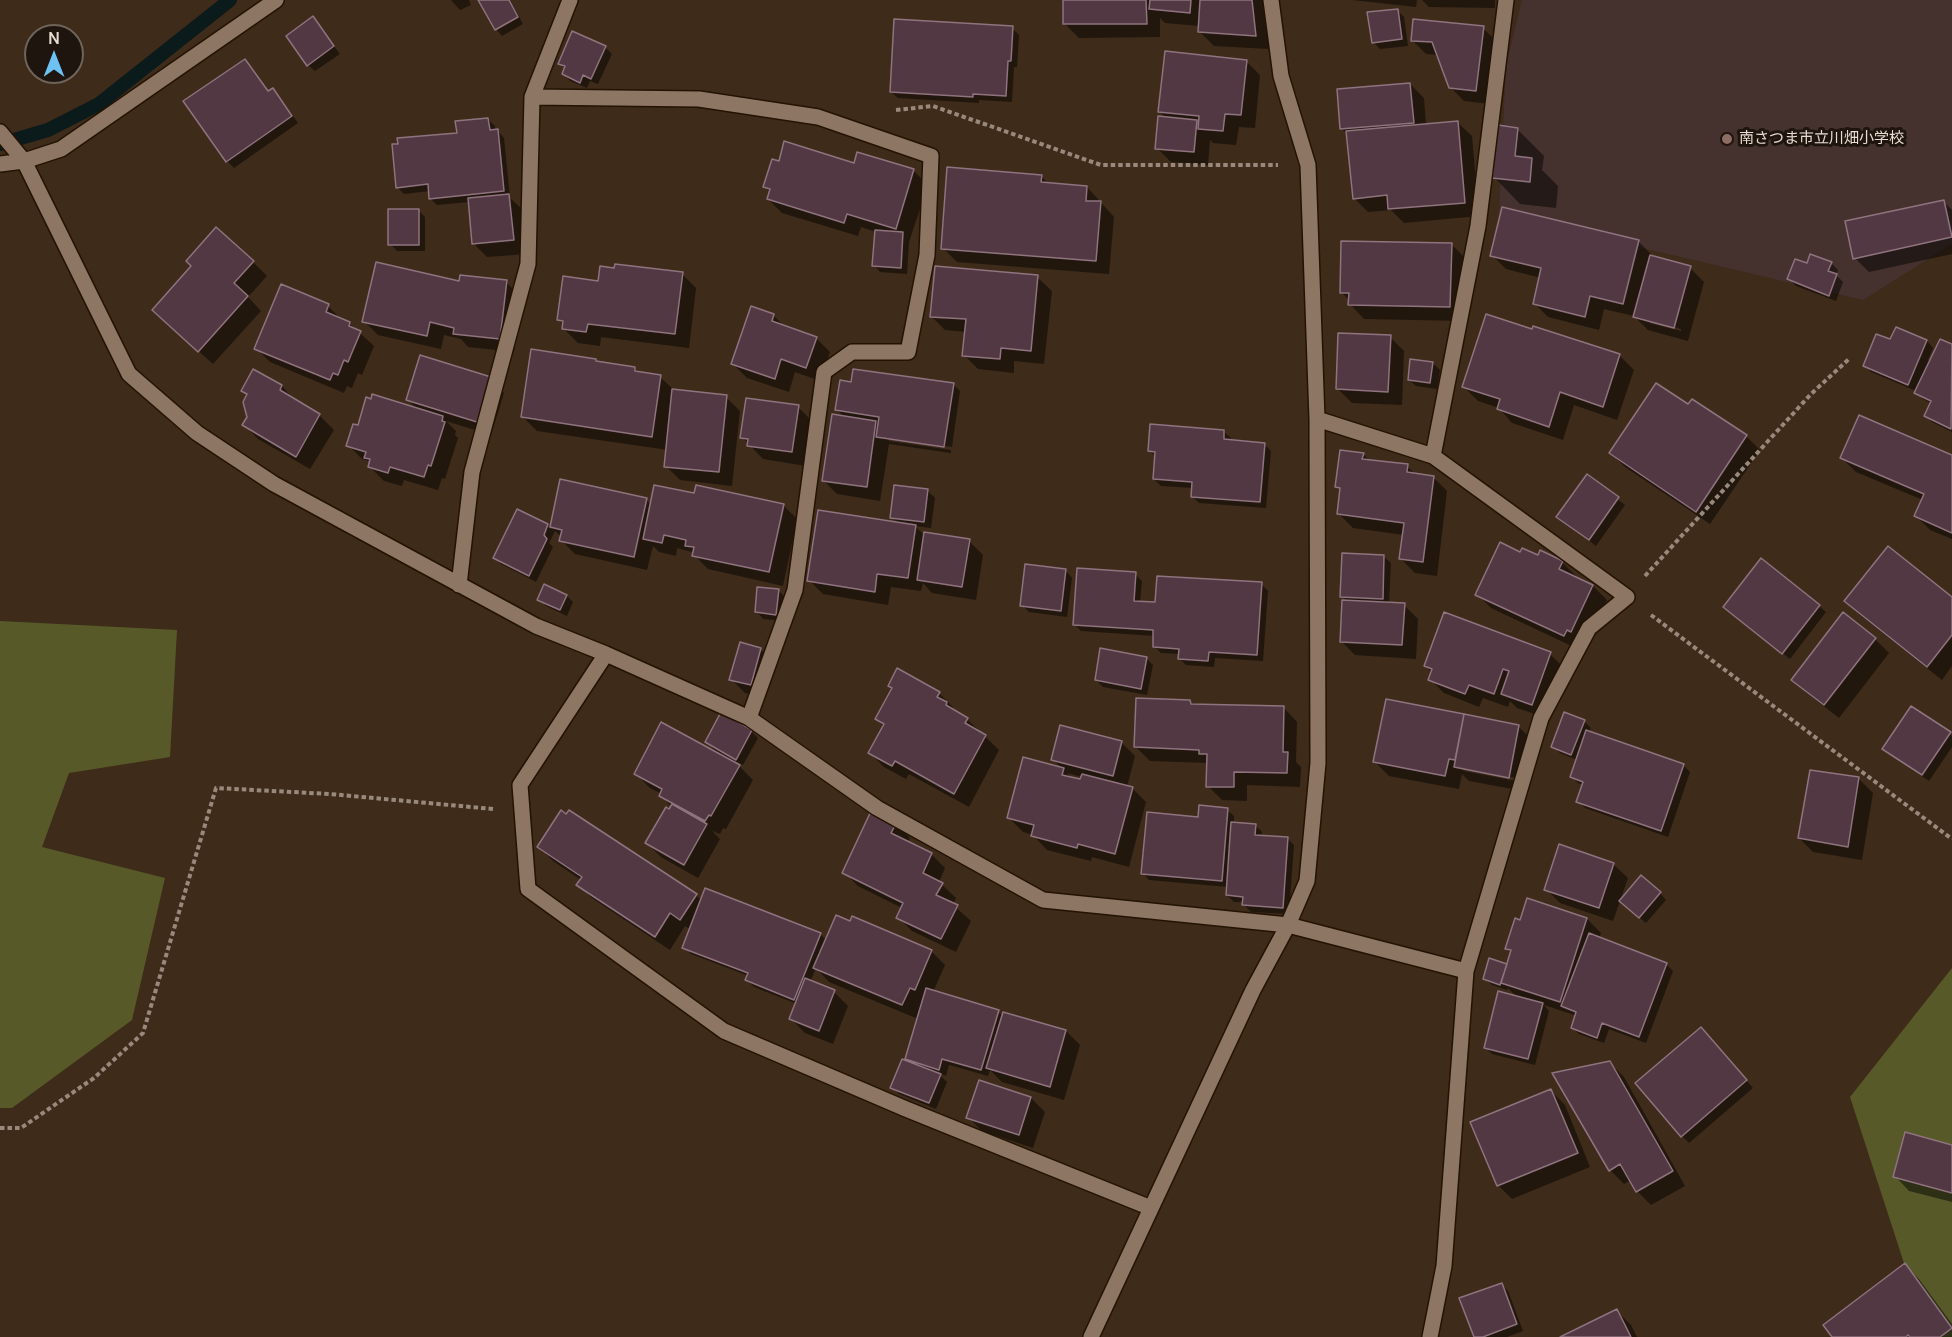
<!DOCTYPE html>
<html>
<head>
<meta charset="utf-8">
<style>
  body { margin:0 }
  #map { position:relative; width:1952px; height:1337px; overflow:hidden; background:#3e2b1a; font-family:Manrope,sans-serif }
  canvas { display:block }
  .north { position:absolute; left:24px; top:24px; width:60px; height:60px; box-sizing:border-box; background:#1e150e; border:2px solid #6f645c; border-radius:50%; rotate:0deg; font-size:16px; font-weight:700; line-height:24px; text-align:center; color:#e8dbd1 }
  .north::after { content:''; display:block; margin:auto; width:21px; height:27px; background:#6ec2f3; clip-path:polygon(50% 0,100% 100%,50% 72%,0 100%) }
</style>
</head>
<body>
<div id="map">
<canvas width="1952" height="1337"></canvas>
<div class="north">N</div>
</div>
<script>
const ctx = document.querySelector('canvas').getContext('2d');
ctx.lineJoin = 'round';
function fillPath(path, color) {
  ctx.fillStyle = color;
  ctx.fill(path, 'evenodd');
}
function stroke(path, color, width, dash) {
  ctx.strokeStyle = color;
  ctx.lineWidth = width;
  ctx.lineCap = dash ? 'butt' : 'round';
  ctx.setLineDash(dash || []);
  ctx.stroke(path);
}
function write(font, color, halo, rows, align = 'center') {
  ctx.font = font + ' Manrope,"Noto Sans JP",sans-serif';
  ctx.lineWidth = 6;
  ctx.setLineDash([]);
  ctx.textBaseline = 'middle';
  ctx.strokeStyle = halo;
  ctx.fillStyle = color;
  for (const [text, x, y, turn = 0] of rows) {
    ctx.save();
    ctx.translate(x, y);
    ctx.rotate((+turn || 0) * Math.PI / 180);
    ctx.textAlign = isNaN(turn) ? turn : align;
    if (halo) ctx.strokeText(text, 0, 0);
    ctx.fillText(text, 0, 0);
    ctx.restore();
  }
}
fillPath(new Path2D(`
  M1522 0H1952V244L1863 300 1499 214 1506 65Z`), '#45312d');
fillPath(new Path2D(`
  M0 621 177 630 170 757 69 773 42 847 165 878 132 1020 12 1108H0Z
  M1952 968V1337H1928L1850 1097Z`), '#575a28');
fillPath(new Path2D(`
  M451 0H469L471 5 460 10Z
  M480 0H510L523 24 502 36 496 29Z
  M1065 0H1263L1270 49 1214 46 1200 32V26L1165 23 1160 18V37L1079 38 1065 24Z
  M1352 0H1417L1416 7Z
  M1422 0H1495V8L1429 7Z
  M1397 10 1404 17 1408 46 1380 49 1373 42Z
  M313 18 340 54 315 71 308 65Z
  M1012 28 1019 35 1017 67H1014L1012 102 979 100V103L898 98 891 92Z
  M1483 28 1497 42 1490 104 1464 101 1450 87 1438 55 1426 54 1412 40Z
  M605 47 612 54 598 84 590 81 587 88 570 81 564 74 566 69 559 63Z
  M245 60 269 92 273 90 279 96 298 123 234 168 227 161 185 102Z
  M1246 61 1260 75 1255 128 1239 127 1236 145 1213 143 1210 140 1208 165 1171 162 1157 148 1167 119 1160 112Z
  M1410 84 1424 98 1426 125 1457 122 1472 136 1479 216 1404 223 1391 210 1368 212 1354 198 1348 135 1342 129Z
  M488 119 495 126V131H498L504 138 510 198 523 210 527 254 487 257 473 243 469 202 437 205 430 198V191L404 194 397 187 458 134Z
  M1517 129 1544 156 1542 170 1558 186 1556 208 1520 204 1494 177Z
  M858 154 914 171 928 185 909 242 907 274 880 272 874 265 876 232 861 227 858 236 782 213 768 199 771 193 765 187 780 163 855 165Z
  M1041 176 1049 184 1087 187 1114 217 1109 274 957 262 943 248Z
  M1944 202 1952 210V254L1869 272 1855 258Z
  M418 210 425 217V251H397L390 244Z
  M1638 241 1652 255V257L1690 268 1704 282 1688 341 1648 330 1634 316 1604 309 1599 330 1548 317 1534 303 1541 278 1506 269 1492 255ZM1649 319 1681 329V331L1649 323Z
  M1451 244 1465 258 1464 321 1364 319 1350 304V301L1341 292Z
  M253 262 267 276 248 297 261 311 213 364 168 324Z
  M1831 263 1838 270 1836 275 1843 282 1836 301 1796 286 1789 279 1808 265Z
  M682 274 696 288 689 348 601 337 600 346 578 343 564 329V325L559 320 599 282Z
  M1037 277 1052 291 1044 364 1014 361V373L978 369 964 355 966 332 945 330 931 316Z
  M506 282 520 296 514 352 468 347 461 339 444 335 441 349 378 335 364 321 460 283Z
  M328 306 342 320 350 324 374 346 362 375 358 373 352 388 347 386 344 393 270 362 256 348Z
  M773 315 785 327 816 338 830 352 820 381 795 372 789 392 747 378 733 364Z
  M1534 328 1620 356 1634 370 1617 420 1574 405 1563 440 1512 423 1499 408 1478 401 1464 387 1532 331Z
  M1896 328 1927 341 1933 348 1928 360 1931 361 1940 341 1952 346V432L1932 422 1926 416 1932 404 1923 399 1916 391 1871 372 1864 365 1891 341Z
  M1390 337 1404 351 1402 405 1352 403 1338 389Z
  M596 360 598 363 635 368 640 373 660 377 675 391 726 397 740 411 732 486 680 480 666 466 668 450 537 431 523 417Z
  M1433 363 1440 370 1437 389 1416 386 1409 380Z
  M254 371 282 386 295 401 320 416 334 430 310 469 258 439 244 425 249 418 248 395 243 391Z
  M490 379 504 393 491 435 446 421 456 431 455 435 458 438 445 479 442 478 438 490 404 480 402 486 384 481 370 467 371 462 362 459 348 445 359 427 418 410 408 400Z
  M852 383 953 384 960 391 952 447 889 438V441L951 450V453L889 444 880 501 837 494 823 480 845 418 837 410Z
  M798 407 812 421 806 466 763 459 742 437Z
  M1224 432 1231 438 1230 441 1264 444 1271 451 1266 508 1199 503 1192 496 1193 488 1161 486 1154 479 1156 457 1149 450Z
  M1746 436 1760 450 1710 524 1625 467 1611 453Z
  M1363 454 1370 461 1407 466 1416 475 1433 477 1447 491 1437 576 1415 573 1401 559 1404 535 1353 528 1339 514 1341 491 1337 487Z
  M1952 457V539L1930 530 1916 516 1923 500 1856 472 1842 458Z
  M1587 476 1625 505 1596 546 1558 516Z
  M561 481 646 499 651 505 695 495 783 505 797 519 783 586 708 569 694 555 692 552 677 548 676 556 659 552 653 546 647 570 575 554 561 540 562 537 555 531 549 543 553 547 536 582 501 564 494 558 517 511 551 529Z
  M928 491 935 498 931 528 915 526 925 536 969 541 983 555 976 600 932 593 923 583 921 591 891 587 888 605 823 594 809 580 899 524 892 517Z
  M1521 554 1562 562 1576 576 1575 578 1593 586 1607 600 1586 645 1578 649 1491 608 1477 594Z
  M1384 557 1391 563 1389 604 1404 605 1418 619 1416 659 1355 655 1341 641 1347 601 1342 596Z
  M1066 571 1072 578 1067 617 1029 612 1022 605Z
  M1135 574 1142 581 1140 603 1157 604 1261 584 1268 591 1263 661 1215 658 1214 667 1186 665 1179 658 1180 654 1161 653 1154 646 1155 636 1081 631 1075 625Z
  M778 590 785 597 783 621 763 619 757 612Z
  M567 596 573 602 567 616 546 606 539 599Z
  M1952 599V666L1942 680 1860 615 1846 601Z
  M1819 606 1826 612 1790 659 1731 613Z
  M1875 639 1889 653 1839 718 1807 693 1793 679Z
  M760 649 774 663 765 698 745 693 731 679Z
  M1550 654 1564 668 1546 718 1517 708 1510 701 1508 707 1483 698 1479 707 1444 693 1430 679 1432 673 1425 666Z
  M1146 658 1153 665 1147 695 1103 687 1096 680Z
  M939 693 953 707 952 709 967 719 999 750 969 807 909 774 906 779 884 767 870 753 884 727 876 719Z
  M1189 701 1193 705 1283 707 1297 722 1296 762 1301 767 1300 787 1247 785V801L1222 800 1208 786 1209 763 1150 761 1136 747Z
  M1387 701 1519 727 1533 741 1523 791 1469 781 1462 774 1459 789 1389 776 1375 762ZM1460 767 1517 778 1516 781 1464 771Z
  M1584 721 1591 728 1589 732 1683 765 1690 772 1668 837 1585 808 1578 801 1583 785 1578 783 1571 776 1577 760 1560 753 1553 746Z
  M751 731 758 738 743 765 734 761 753 780 726 829 723 828 720 834 712 831 720 839 698 878 661 857 647 843 672 807 661 796 662 794 650 788 636 774 718 754 707 742Z
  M1950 734 1952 736V747L1929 781 1891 755 1884 749Z
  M1121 742 1135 756 1127 787 1132 788 1146 802 1129 867 1092 857 1091 861 1047 850 1033 835 1023 832 1009 818 1063 770 1053 759ZM1067 773 1082 777 1081 781 1072 779Z
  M1811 771 1859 779 1873 793 1862 860 1813 852 1799 838Z
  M1227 810 1234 816V824L1255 825 1262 832V837L1287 838 1294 845 1289 914 1251 912 1244 905V902H1234L1227 895 1228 887 1149 880 1143 873 1200 818Z
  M896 824 910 838 907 843 931 854 945 868 939 882 956 898 953 905 971 921 956 952 912 931 898 917 902 908 858 886 844 872Z
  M539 847 696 895 702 901 820 934 827 941 931 951 945 965 933 992 998 1012 1003 1016 1066 1031 1080 1045 1064 1100 1002 1082 990 1070 988 1076 949 1065 946 1076 938 1073 947 1082 936 1109 899 1094 892 1087 912 1065 906 1059 918 1019 829 982 816 968 810 982 834 992 848 1006 833 1044 805 1033 791 1019 797 1004 754 987 747 980 749 976 691 954 684 947 691 930 685 926 670 950 592 898 578 884 581 880 553 861Z
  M1613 864 1628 878 1613 921 1560 903 1546 889Z
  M1660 893 1666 900 1646 923 1628 908Z
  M1587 919 1601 933 1599 938 1666 964 1673 971 1646 1043 1609 1029 1604 1043 1579 1034 1572 1027 1577 1016 1544 1005 1549 1011 1535 1065 1492 1054 1485 1047 1517 997 1508 988 1507 990 1492 985 1485 979 1508 966 1512 954 1507 949Z
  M1707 1036 1753 1088 1689 1143 1682 1136Z
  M1610 1063 1624 1077 1685 1186 1651 1205 1637 1191 1631 1180 1624 1184 1610 1170Z
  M980 1082 1031 1098 1045 1112 1033 1148 982 1131 968 1117Z
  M1551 1091 1565 1105 1590 1167 1512 1199 1498 1185Z
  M1952 1147V1202L1909 1191 1895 1176Z
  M1905 1265 1919 1279 1952 1324V1337H1834Z
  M1501 1284 1508 1291 1523 1331 1507 1337H1476Z
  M1617 1311 1631 1325 1637 1337H1563Z`), '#0007');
stroke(new Path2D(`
  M0 144 48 130 99 104 230 0`), '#0b1a1b', 14);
const building = new Path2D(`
  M478 0H509L518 17 495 30Z
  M1063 0H1146L1147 24H1063Z
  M1150 0H1191L1190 13 1149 9Z
  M1200 0H1252L1256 36 1198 32Z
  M1398 9 1402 39 1372 43 1367 12Z
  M313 16 334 46 307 66 286 36Z
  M894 19 1013 26 1011 61H1008L1006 96 973 94V97L890 92Z
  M1413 19 1484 26 1476 91 1449 88 1432 42 1411 41Z
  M572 31 606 46 591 79 583 75 580 83 562 74 565 66 558 64Z
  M1165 51 1247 60 1241 115 1225 114 1223 131 1198 129 1199 116 1158 112Z
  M245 59 268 91 273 88 292 116 226 162 183 101Z
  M1410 83 1414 123 1340 129 1337 89Z
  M1158 116 1197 120 1194 152 1155 149Z
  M488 118 490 130 498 129 504 191 429 199 428 184 396 188 392 144H398L397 138 457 133 455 121Z
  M1458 121 1465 203 1388 209 1387 195 1353 199 1346 131Z
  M1498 125 1518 128 1515 156 1532 158 1530 182 1492 178Z
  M784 141 854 163 857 152 914 169 896 229 847 214 844 223 767 199 770 189 763 187 772 159 779 161Z
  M947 167 1042 175 1041 182 1087 186 1086 201H1101L1096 261 941 249Z
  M509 194 514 240 472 244 468 198Z
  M1944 200 1952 237 1853 259 1845 221Z
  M1502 207 1639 240 1623 304 1590 296 1585 317 1533 304 1541 268 1490 256Z
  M388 209H419V245H388Z
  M216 227 254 261 234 283 248 296 198 352 152 310 191 266 186 261Z
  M875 230 903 232 901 268 872 266Z
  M1341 241 1452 243 1450 307 1348 305 1349 293H1340Z
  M1810 254 1832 262 1828 271 1837 274 1829 296 1787 279 1795 259 1807 263Z
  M1650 255 1691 266 1674 328 1633 317Z
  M376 262 459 281 460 275 507 280 500 339 453 334 454 328 430 322 427 336 362 322Z
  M615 264 683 272 675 334 588 324 586 332 562 329 563 321 557 320 563 276 598 281 600 266 614 268Z
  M935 266 1038 275 1031 351 1001 348 1000 359 962 356 966 319 930 317Z
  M281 284 329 304 326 312 350 322 349 326 361 331 348 362 344 360 338 375 333 373 330 380 254 349Z
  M751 306 774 314 772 321 817 337 806 368 781 359 775 379 731 364Z
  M1486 314 1532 329 1533 326 1620 354 1603 407 1560 392 1549 427 1497 409 1500 399 1462 387Z
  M1896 327 1927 340 1908 385 1863 366 1876 334 1890 339Z
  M1338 333 1391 335 1388 392 1336 389Z
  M1940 339 1952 344 1951 429 1924 416 1931 401 1914 393Z
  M531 349 596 359V361L635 367V371L661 375 652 437 521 417Z
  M420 355 491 377 477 422 406 400Z
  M1410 359 1433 362 1430 383 1408 380Z
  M253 369 282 385 280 390 320 414 296 457 242 425 247 417 243 402 247 394 241 391Z
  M853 369 954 383 944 447 876 437 879 417 835 410 840 380 851 382Z
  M1656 383 1688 404 1692 399 1747 435 1696 512 1609 453Z
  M672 389 727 395 719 472 664 467Z
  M372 394 443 416 442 421 445 422 431 466 428 465 424 477 390 467 388 473 368 467 370 459 364 458 366 452 346 446 353 424 358 425 366 397 371 399Z
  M746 398 799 405 792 452 747 446 748 439 740 438Z
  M832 414 876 421 867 487 822 481Z
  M1859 415 1952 455V533L1914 516 1924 494 1840 458Z
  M1150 424 1224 430V439L1265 443 1260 502 1191 497 1192 482 1153 479 1155 452 1148 451Z
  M1340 450 1364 453 1362 459 1408 464 1407 472 1434 476 1423 562 1399 559 1404 523 1337 514 1340 488 1335 487Z
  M1587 474 1619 497 1589 540 1556 517Z
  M560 479 647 498 634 557 559 541 562 530 550 527Z
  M654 485 694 493 696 485 784 504 769 572 692 556 694 547 685 546 686 540 664 535 662 543 643 539Z
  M894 485 928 489 924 522 890 518Z
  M517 509 548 524 544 535 547 539 529 576 493 558Z
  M818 510 916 525 908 578 877 574 875 592 807 581Z
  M924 532 970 539 962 587 917 580Z
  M1500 542 1520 552 1522 548 1538 555 1540 550 1563 561 1559 569 1593 585 1571 632 1567 630 1564 636 1475 595Z
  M1888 546 1952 597V635L1927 667 1844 601Z
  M1342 553 1384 555 1383 599 1340 597Z
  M1761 558 1820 605 1782 654 1723 607Z
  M1025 564 1066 569 1061 611 1020 606Z
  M1077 568 1136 572 1134 601 1155 602 1157 576 1262 582 1257 655 1209 652 1208 661 1178 659 1179 649 1153 647V630L1073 625Z
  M544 584 567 595 560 610 537 600Z
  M757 587 779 589 776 615 755 612Z
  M1342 600 1405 603 1402 645 1340 642Z
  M1444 612 1551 652 1532 705 1501 694 1509 671 1503 669 1494 694 1469 685 1465 694 1428 680 1432 669 1424 666Z
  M1843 612 1876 638 1824 705 1791 680Z
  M740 642 761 648 751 685 729 680Z
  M1100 648 1147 657 1141 689 1095 680Z
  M897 668 940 692 937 697 947 702 946 705 968 718 965 723 986 735 954 794 895 761 892 766 868 753 884 724 875 719 892 688 888 686Z
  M1136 698 1190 700 1191 704 1284 706 1283 752H1288L1287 773 1234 772V787H1206L1207 754H1199V750L1134 747Z
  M1386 699 1464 714 1455 760 1449 759 1445 776 1373 762Z
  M1911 706 1951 732 1922 775 1882 749Z
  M721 712 752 730 736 760 705 742Z
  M1564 712 1585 720 1571 755 1551 747Z
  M1464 714 1519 725 1509 778 1454 767Z
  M661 722 740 765 711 816 709 815 705 821 659 796 662 789 634 774Z
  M1060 725 1122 741 1113 776 1051 760Z
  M1586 730 1684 764 1661 831 1576 802 1583 782 1570 777Z
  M1023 757 1064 768 1062 775 1080 779 1082 774 1133 787 1115 854 1078 844 1077 848 1031 836 1034 825 1007 818Z
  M1810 770 1859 777 1848 847 1798 838Z
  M672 804 707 824 684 865 645 843 666 807 669 809Z
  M1199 805 1228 808 1222 881 1141 874 1147 812 1198 817Z
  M561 810 566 814 569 810 697 894 680 920 670 913 655 937 576 885 582 877 537 847Z
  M871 811 897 822 891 833 932 853 923 873 943 883 936 895 958 905 941 939 896 918 903 903 842 873Z
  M1231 822 1256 824 1255 835 1288 837 1283 908 1242 905 1243 897 1226 895Z
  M1559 844 1614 863 1599 908 1544 890Z
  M1641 875 1661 892 1639 918 1619 901Z
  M705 888 821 933 794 1000 745 980 748 973 682 948Z
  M1527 898 1587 918 1560 1002 1501 983 1511 950 1505 949 1515 918 1520 920Z
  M836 915 850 921 852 916 932 950 915 990 910 988 902 1005 813 968Z
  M1589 933 1667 963 1639 1037 1602 1023 1597 1038 1571 1028 1576 1012 1561 1006Z
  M1489 958 1507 964 1500 985 1483 979Z
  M805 978 835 990 819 1031 789 1019Z
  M926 988 999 1010 981 1070 942 1059 939 1070 905 1059Z
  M1498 991 1543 1003 1528 1059 1484 1048Z
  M1003 1012 1066 1030 1050 1087 986 1068Z
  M1701 1027 1747 1080 1681 1137 1635 1083Z
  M902 1059 941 1074 929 1103 890 1088Z
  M1610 1061 1673 1171 1636 1192 1620 1164 1609 1171 1552 1073Z
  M979 1080 1031 1097 1019 1135 966 1118Z
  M1551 1089 1578 1153 1497 1186 1470 1122Z
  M1905 1132 1952 1145V1193L1893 1177Z
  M1905 1263 1952 1328 1940 1337H1910L1908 1335 1906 1337H1832L1823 1325Z
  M1502 1283 1517 1324 1483 1337H1474L1459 1298Z
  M1617 1309 1631 1337H1560Z`);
fillPath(building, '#523843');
stroke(building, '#8f737f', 1.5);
const minor = new Path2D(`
  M532 97 699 99 818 117 931 156 927 255 908 352H852L824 372 795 590 749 718
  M0 132 24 161 129 374 197 433 274 484 536 626 606 654 749 718 877 808 1043 900 1288 925 1466 971
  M0 164 24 161 61 149 276 0
  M1317 419 1433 456 1627 597 1589 628 1541 718 1466 971 1444 1266 1430 1337
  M1433 456 1478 226 1506 0
  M459 585 472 472 528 264 532 97 570 0
  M606 654 520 785 528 889 724 1031 906 1109 1151 1208
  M1091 1337 1253 990 1288 925 1307 881 1318 763 1317 419 1308 165 1281 76 1271 0`);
stroke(minor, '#241303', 18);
stroke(new Path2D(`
  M896 110 933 106 1101 165H1278
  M1645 576 1811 394 1850 358
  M1651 615 1952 839
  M0 1128H21L94 1078 143 1033 216 788 330 794 493 809`), '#99897c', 4, [4.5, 3]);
stroke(minor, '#8d7663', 15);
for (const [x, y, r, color] of [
  [1727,139,6,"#8d6e63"]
]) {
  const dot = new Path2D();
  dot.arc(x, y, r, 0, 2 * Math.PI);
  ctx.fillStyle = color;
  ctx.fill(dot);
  stroke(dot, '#1e150e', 2);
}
write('15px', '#e8dbd1', '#1e150e', [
  ["南さつま市立川畑小学校",1739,139]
], 'left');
</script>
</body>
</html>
